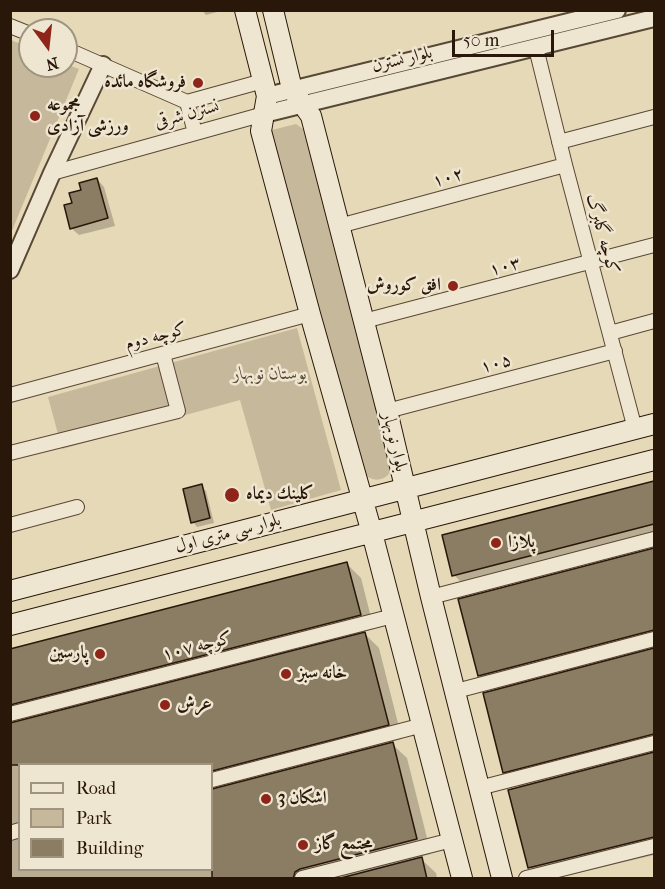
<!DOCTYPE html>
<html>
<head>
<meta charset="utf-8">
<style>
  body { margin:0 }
  #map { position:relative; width:665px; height:889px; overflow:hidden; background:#e6d9b8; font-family:"IM FELL French Canon",serif }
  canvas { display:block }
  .frame { position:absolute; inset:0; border:12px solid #29180a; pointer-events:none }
  .legend { position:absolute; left:18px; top:763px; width:195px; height:108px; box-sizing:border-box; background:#efe6d1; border:2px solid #a09481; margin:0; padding:8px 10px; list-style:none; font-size:18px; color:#29180a }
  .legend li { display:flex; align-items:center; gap:12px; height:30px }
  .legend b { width:30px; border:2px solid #a09481 }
  .north { position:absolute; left:18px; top:18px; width:60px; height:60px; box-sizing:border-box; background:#efe6d1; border:2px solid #a09481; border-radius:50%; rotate:165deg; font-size:16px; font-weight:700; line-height:24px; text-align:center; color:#29180a }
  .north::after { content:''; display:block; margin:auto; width:21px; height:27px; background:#8f2418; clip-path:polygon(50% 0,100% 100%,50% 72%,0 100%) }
  .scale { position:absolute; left:452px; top:30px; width:102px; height:27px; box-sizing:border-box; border:3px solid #29180a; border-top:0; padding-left:8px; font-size:18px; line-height:21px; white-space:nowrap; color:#29180a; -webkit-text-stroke:4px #efe6d1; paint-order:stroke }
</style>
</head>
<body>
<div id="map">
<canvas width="665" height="889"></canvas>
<div class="frame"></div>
<ul class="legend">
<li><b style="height:8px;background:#efe6d1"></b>Road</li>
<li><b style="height:16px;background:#c6b89a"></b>Park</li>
<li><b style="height:16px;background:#8b7c64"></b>Building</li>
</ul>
<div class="north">N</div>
<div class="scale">50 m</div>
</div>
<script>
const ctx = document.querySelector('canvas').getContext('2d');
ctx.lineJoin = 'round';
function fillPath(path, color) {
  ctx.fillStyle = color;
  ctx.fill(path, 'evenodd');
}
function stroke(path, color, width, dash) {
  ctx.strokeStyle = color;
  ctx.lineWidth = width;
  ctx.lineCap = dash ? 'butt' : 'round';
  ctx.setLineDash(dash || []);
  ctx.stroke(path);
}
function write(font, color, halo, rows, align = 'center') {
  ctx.font = font + ' "IM FELL French Canon",Amiri,serif';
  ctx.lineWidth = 5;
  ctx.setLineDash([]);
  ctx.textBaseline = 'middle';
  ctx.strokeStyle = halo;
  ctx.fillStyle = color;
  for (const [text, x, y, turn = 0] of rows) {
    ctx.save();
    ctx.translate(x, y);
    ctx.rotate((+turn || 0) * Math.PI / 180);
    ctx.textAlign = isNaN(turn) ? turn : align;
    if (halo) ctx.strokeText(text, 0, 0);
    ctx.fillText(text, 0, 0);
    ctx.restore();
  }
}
fillPath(new Path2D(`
  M11 40 30 48V66H66V64L79 69 11 233Z
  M296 124 303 129 394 463C390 481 374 485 362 472L269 138 272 130Z
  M297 328 341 490 271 510 240 400 62 449 48 397Z`), '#c6b89a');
fillPath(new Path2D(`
  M202 10H225L206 15Z
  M97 179 104 187 115 226 79 235 71 228 74 204 83 191Z
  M654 483V541L467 588 454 575 444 536Z
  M201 486 206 491 214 523 197 527 193 522Z
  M654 549V855L557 878H541L530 867 521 788 504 772 496 691 479 675 460 600Z
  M347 564 361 578 374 629 363 632 379 648 402 739 390 742 407 758 431 854 419 857 436 873 437 878H10V650ZM20 764H212V870H20Z`), '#0003');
const building = new Path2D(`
  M97 178 108 218 70 229 64 205 72 203 69 193 81 190 79 183Z
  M654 481V524L452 576 442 535Z
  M202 484 210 518 191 523 183 489Z
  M654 548V630L478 676 458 599Z
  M347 562 361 615 10 705V649Z
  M365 632 389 725 212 771V765H10V723Z
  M654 648V734L503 773 483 693Z
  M393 742 417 839 300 869 295 872 293 879H212V789Z
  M654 752V837L528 868 508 790Z
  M422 857 427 879H337Z`);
fillPath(building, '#8b7c64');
stroke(building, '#29180a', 1.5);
const minor = new Path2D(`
  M10 26 30 34
  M536 48 565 165 635 429
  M66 49 187 102 263 81
  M187 102 195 133
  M559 142 654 117
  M52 173 264 114
  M339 226 565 165
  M364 321 654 245
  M610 333 654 321
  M10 395 310 314
  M387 411 615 351
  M10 453 178 411 163 354
  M10 525 77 507
  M431 597 654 539
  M456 691 654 639
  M10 714 393 616
  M212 780 423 725
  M479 788 654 743
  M10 833 20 830
  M302 878 452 840
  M526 878 654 846`);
const tertiary = new Path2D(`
  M267 96 617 10
  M264 114 654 18
  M10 270 52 173 103 65`);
const secondary = new Path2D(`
  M245 10 267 96 261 131 310 314 372 533 462 878
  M273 10 292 89 311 116 387 411 431 597 502 878
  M10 591 654 424
  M10 625 654 460`);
stroke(minor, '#584836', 16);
stroke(tertiary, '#584836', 20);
stroke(secondary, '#29180a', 22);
stroke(minor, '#efe6d1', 14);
stroke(tertiary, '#efe6d1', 16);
stroke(secondary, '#efe6d1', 20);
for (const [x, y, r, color] of [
  [198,83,6,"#8f2418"],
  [35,116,6,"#8f2418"],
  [453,286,6,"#8f2418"],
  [232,495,8,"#8f2418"],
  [496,543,6,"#8f2418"],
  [100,654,6,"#8f2418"],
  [286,674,6,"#8f2418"],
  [165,705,6,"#8f2418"],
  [266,799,6,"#8f2418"],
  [303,845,6,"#8f2418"]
]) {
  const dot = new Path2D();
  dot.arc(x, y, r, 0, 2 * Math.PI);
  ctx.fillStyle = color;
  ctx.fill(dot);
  stroke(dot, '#efe6d1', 2);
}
write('18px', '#29180a', '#efe6d1', [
  ["بلوار نسترن",402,60,-14],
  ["نسترن شرقی",187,115,-15],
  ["۱۰۲",448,178,-15],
  ["کوچه گلبرگ",602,234,75],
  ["۱۰۳",505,267,-14],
  ["کوچه دوم",156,337,-15],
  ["۱۰۵",496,364,-15],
  ["بلوار نوبهار",394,442,77],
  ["بلوار سی متری اول",228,534,-15],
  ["کوچه ۱۰۷",197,647,-14]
]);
write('bold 18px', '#29180a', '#efe6d1', [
  ["فروشگاه مائده",186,83,"right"],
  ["مجموعه",47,106],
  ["ورزشی آزادی",47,127],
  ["افق کوروش",441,286,"right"],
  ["كلينك ديماه",246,495],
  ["پلازا",508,543],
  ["پارسین",88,654,"right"],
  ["خانه سبز",298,674],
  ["عرش",177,705],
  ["اشکان 3",278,799],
  ["مجتمع گاز",315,845]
], 'left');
write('italic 18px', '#584835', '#efe6d1', [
  ["بوستان نوبهار",270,375]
]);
</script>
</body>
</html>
